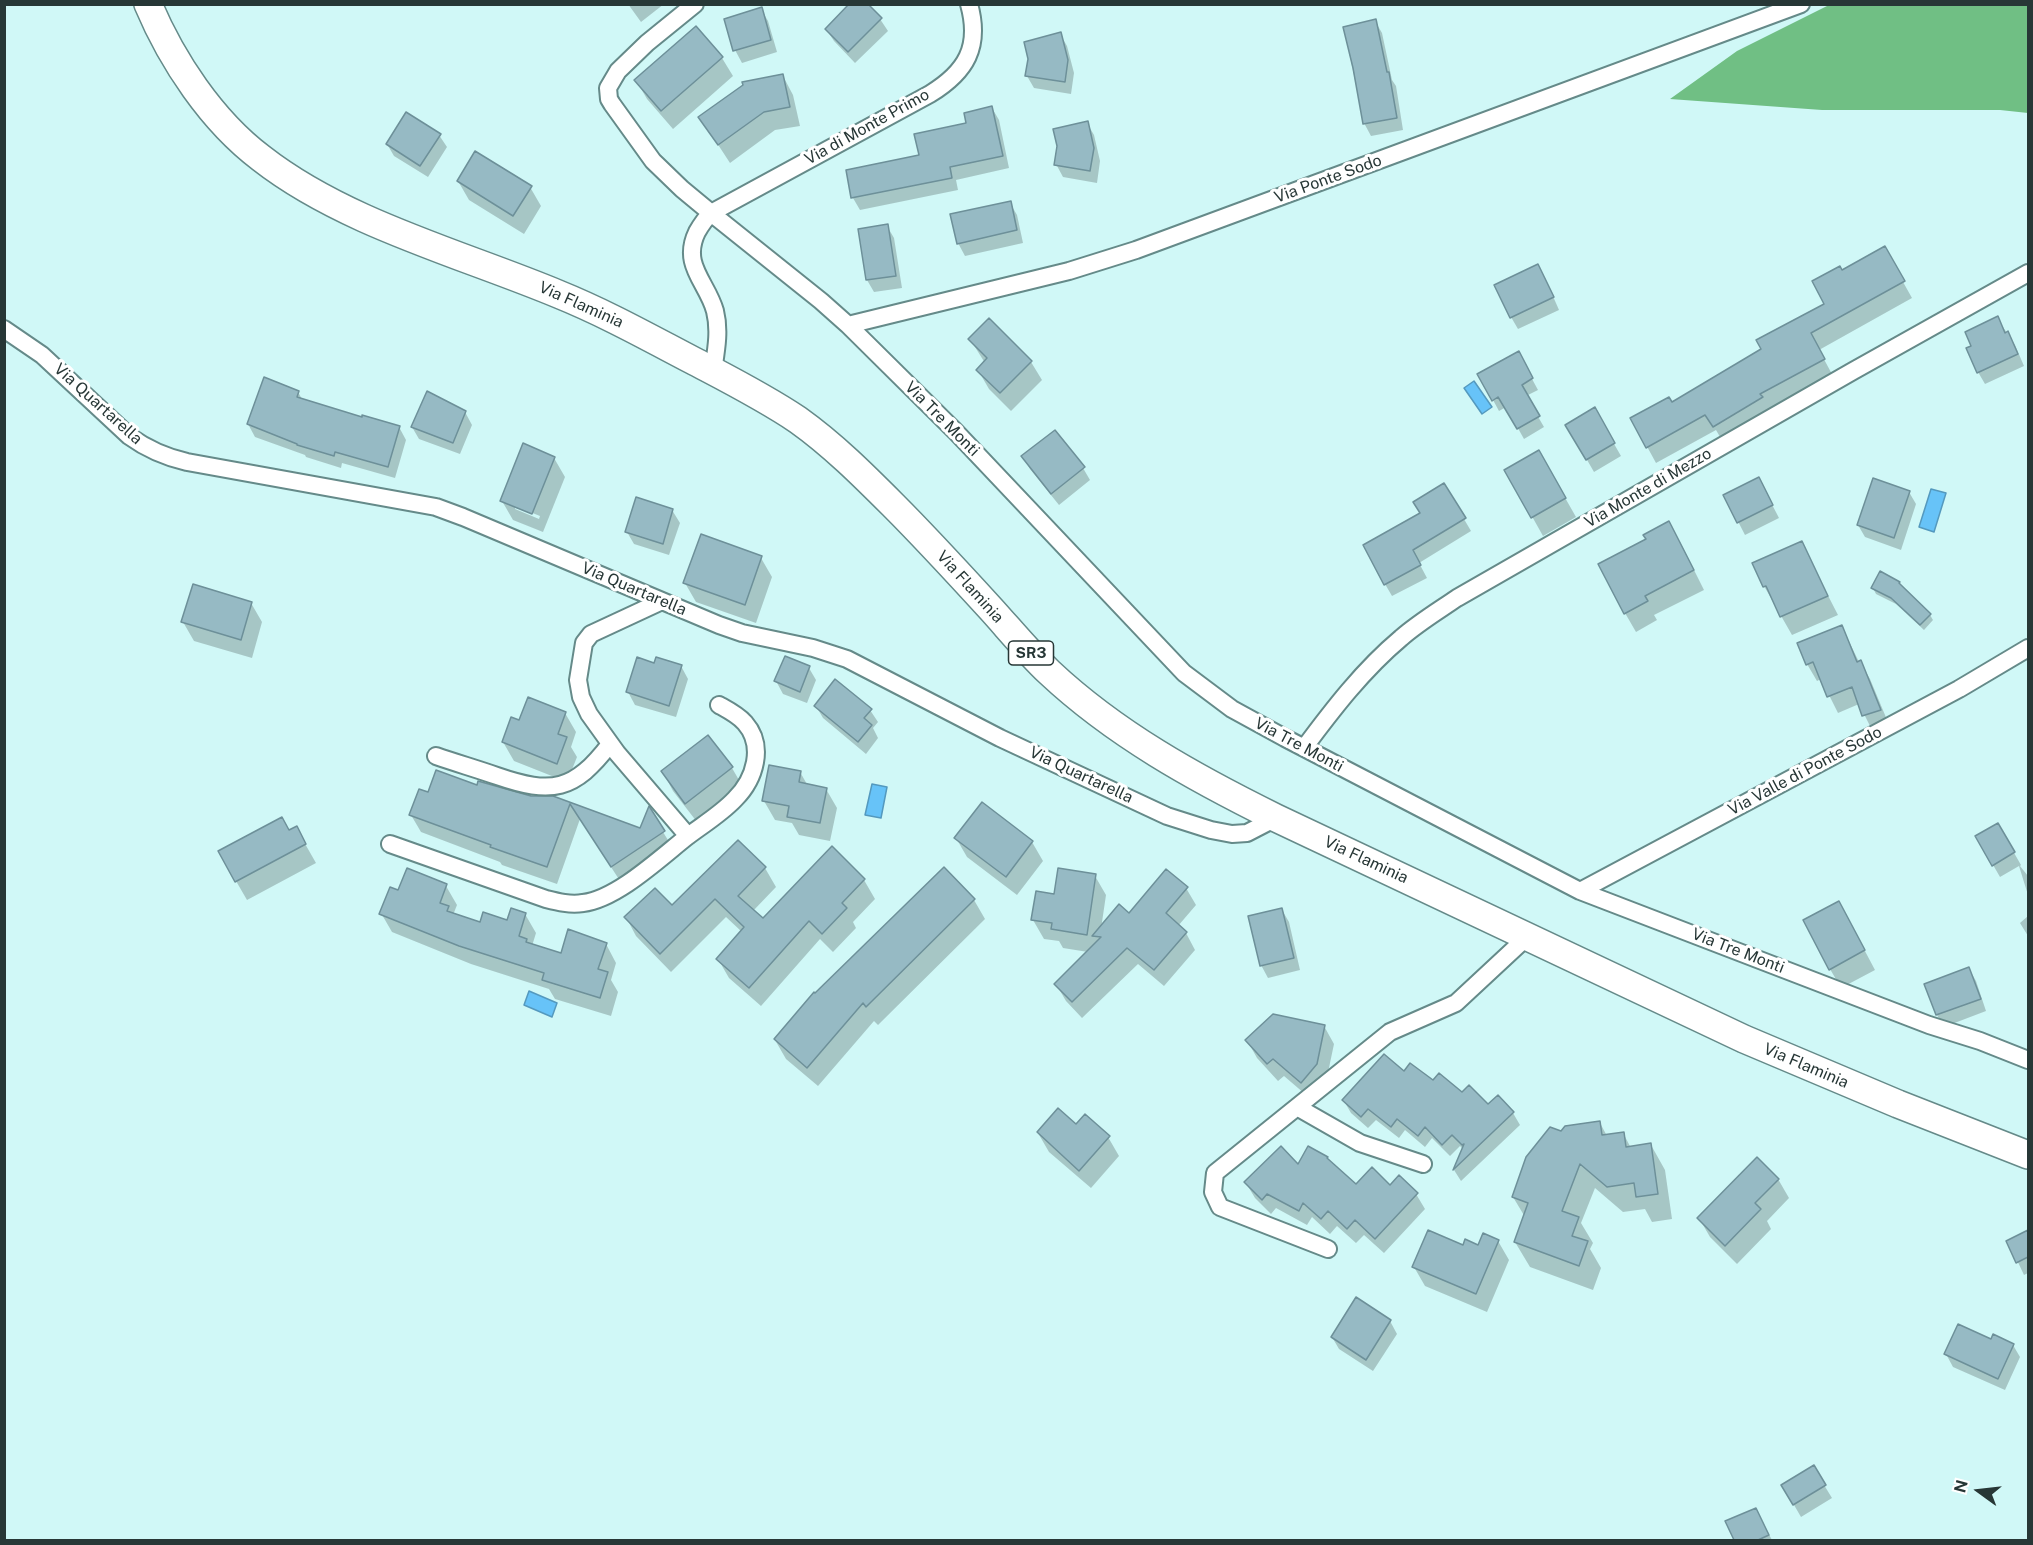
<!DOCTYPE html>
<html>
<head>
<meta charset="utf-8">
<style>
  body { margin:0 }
  #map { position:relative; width:2033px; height:1545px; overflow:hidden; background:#d0f8f7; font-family:"Public Sans",sans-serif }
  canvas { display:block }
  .frame { position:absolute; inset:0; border:6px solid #273736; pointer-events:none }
  .north { position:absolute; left:1949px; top:1461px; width:60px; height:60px; -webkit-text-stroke:4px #fff; paint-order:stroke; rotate:285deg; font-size:16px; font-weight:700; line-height:24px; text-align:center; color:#273736 }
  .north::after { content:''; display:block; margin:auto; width:21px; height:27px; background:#273736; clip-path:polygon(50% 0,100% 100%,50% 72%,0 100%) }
</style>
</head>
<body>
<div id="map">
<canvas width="2033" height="1545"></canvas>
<div class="frame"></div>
<div class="north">N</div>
</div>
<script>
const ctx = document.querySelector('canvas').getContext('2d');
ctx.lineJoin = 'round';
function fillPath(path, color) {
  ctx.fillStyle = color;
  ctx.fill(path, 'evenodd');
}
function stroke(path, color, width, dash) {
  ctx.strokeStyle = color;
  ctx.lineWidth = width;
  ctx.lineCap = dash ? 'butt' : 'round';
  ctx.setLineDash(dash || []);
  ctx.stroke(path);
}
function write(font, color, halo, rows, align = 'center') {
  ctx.font = font + ' "Public Sans",sans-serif';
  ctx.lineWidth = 6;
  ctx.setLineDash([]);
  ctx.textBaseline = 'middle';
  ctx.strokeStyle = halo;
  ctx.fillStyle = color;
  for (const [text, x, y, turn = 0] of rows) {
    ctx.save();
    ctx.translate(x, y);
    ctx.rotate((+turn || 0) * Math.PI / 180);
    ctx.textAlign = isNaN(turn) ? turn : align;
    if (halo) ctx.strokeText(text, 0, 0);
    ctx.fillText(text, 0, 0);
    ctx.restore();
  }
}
fillPath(new Path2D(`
  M1831 4 2028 5V113L2000 110H1822L1670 99 1737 51Z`), '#70bf84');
const water = new Path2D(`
  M1474 381 1492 407 1482 414 1464 388Z
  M1931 489 1946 493 1934 532 1919 527Z
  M872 784 887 787 881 818 865 815Z
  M529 991 557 1003 552 1017 524 1005Z`);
fillPath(water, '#67c3f8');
stroke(water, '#5499be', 1.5);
fillPath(new Path2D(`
  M628 4H664L641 22Z
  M761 9 768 21 777 52 742 63 735 50Z
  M880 19 888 31 855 63 834 41 826 29Z
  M1375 21 1382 33 1392 80 1396 86 1403 130 1371 136 1364 123 1344 28Z
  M1060 34 1067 46 1074 73 1071 94 1034 88 1027 76Z
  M722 58 733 76 673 129 647 99 636 80Z
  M783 76 793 95 800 126 775 130 730 163 700 117Z
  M992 108 999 120 1009 168 956 180 958 190 860 210 853 198 847 171 920 156Z
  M1087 123 1094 135 1100 161 1097 183 1063 177 1056 164Z
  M439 135 447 147 428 177 394 156 387 144Z
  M458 181 530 187 541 206 524 234 469 200Z
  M1010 203 1017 215 1023 243 965 256 958 243Z
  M887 226 894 238 902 288 874 292 867 280Z
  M1884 248 1912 298 1819 350 1833 376 1768 410 1770 414 1723 442 1716 430 1656 463 1632 419 1671 404 1763 349 1826 304 1841 272Z
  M1545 278 1559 310 1518 329 1511 317Z
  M1997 318 2015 345 2024 366 1985 384 1978 372 1973 346Z
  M970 339 1031 362 1042 380 1011 411 989 389 978 370 985 363Z
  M1518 353 1538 390 1526 396 1544 427 1524 439 1506 407 1499 411 1493 400Z
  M298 392 303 401 399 427 406 440 395 478 342 463 341 468 306 457 305 455 255 437 248 424Z
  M1594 409 1621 456 1594 472 1567 425Z
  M465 412 472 425 460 454 419 439 412 427Z
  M1539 452 1576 517 1543 536 1506 470Z
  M1023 456 1083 468 1090 480 1059 505 1030 469Z
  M554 458 565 477 543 532 513 520 502 501ZM515 506 540 516 539 519 515 509Z
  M1444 485 1471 531 1419 563 1427 578 1392 596 1385 584 1422 514Z
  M1765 491 1779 518 1745 535 1725 496Z
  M1909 492 1916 504 1901 550 1865 537 1858 525Z
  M672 510 680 523 669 555 634 544 627 532Z
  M1680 542 1704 590 1654 615 1657 620 1636 632 1625 613Z
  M1801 543 1838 615 1792 635 1764 586Z
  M761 558 772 577 756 623 696 602 685 583Z
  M1899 583 1902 588 1930 615 1933 620 1924 630 1896 604 1876 594 1873 588Z
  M251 603 262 622 252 658 194 641 183 622Z
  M1842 627 1859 662H1860L1870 679 1890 727 1873 732 1859 704 1838 713 1821 679 1817 681 1807 664Z
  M655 665 681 666 688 679 676 717 635 705 628 692Z
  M809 668 816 680 807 703 783 694 776 681Z
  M816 706 870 710 878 722 873 728 878 738 866 754 823 718Z
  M565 713 576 732 571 747 577 757 567 782 514 761 503 742 520 722Z
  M708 737 732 768 743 787 697 822 673 791 663 772Z
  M800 772 808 786 826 789 837 808 830 841 799 835 792 823 775 820 764 801Z
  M478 787 530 797 552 798 641 830 649 809 674 850 622 884 580 819 557 884 502 865 500 862 421 832 411 815 429 794Z
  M1998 825 2021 865 2020 866 2028 876V895L2019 866 2000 877 1977 837Z
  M296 828 316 863 247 900 236 881 289 832Z
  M956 838 1032 842 1043 861 1017 895 967 857Z
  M765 868 776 887 753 911 763 920 864 880 875 899 853 922 856 928 833 952 820 939 761 1006 729 978 718 959 742 932 726 917 671 972 636 936 626 917 672 908Z
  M1095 876 1106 895 1101 929 1186 888 1196 905 1178 926 1186 933 1195 950 1164 986 1138 964 1082 1018 1066 1001 1056 984 1088 952 1063 948 1059 941 1044 939 1033 920 1055 896Z
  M446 886 457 905 453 915 481 923 508 922 525 914 536 933 532 946 562 955 606 944 616 963 611 980 618 992 611 1016 555 999 549 989 471 964 392 932 381 913 399 892Z
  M974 900 985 919 878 1025 874 1021 818 1086 786 1059 775 1040Z
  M1282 910 1289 922 1300 970 1268 978 1261 965Z
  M2028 916V936L2020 923Z
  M1849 921 1875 970 1841 988 1830 969Z
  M1969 969 1976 981 1986 1011 1944 1027 1937 1015 1926 985Z
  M1324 1026 1334 1044 1326 1082 1312 1100 1284 1076 1278 1081 1257 1058 1247 1040Z
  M1404 1073 1433 1083 1488 1106 1513 1113 1520 1125 1461 1181 1454 1170 1463 1149 1460 1146 1450 1156 1432 1138 1425 1147 1405 1130 1399 1138 1376 1120 1368 1128 1351 1113 1344 1101Z
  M1600 1123 1607 1136 1623 1133 1631 1148 1651 1145 1665 1170 1672 1219 1652 1222 1645 1209 1623 1212 1595 1188 1581 1223 1593 1243 1590 1249 1601 1268 1593 1290 1530 1267 1515 1242 1525 1217 1513 1197 1561 1133Z
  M1076 1126 1108 1137 1119 1156 1091 1188 1049 1152 1038 1133Z
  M1330 1163 1356 1186 1390 1187 1416 1194 1425 1209 1384 1253 1364 1235 1356 1243 1337 1226 1330 1234 1312 1217 1307 1225 1276 1208 1271 1214 1255 1198 1246 1183 1298 1166Z
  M1778 1179 1789 1198 1767 1221 1771 1229 1737 1264 1710 1237 1699 1218Z
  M2028 1232V1273L2024 1275 2008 1241Z
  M1498 1241 1509 1260 1487 1312 1425 1286 1414 1267 1464 1247H1479Z
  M1357 1300 1390 1321 1397 1334 1373 1371 1339 1349 1332 1337Z
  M1992 1341 2013 1345 2020 1357 2005 1390 1953 1367 1946 1354Z
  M1813 1467 1832 1498 1801 1517 1783 1486Z
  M1756 1510 1772 1540H1735L1727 1522Z`), '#0003');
const building = new Path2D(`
  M849 4H868L882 18 848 52 825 29Z
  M762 7 771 40 733 51 724 19Z
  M1376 19 1387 72H1389L1397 118 1363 124 1353 68 1343 27Z
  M696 26 723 57 661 111 634 80Z
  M1061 32 1068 60 1065 82 1025 76 1028 59 1024 42Z
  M783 74 790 107 764 112 718 145 698 117 743 85 742 82Z
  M992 106 1003 156 950 167 952 178 851 198 846 170 919 155 914 134 966 123 964 113Z
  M406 112 441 134 420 166 386 144Z
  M1088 121 1094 148 1090 171 1054 165 1057 146 1053 129Z
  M475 151 532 186 513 216 457 181Z
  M1011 201 1017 230 957 244 950 214Z
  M888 224 896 276 866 280 858 229Z
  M1885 246 1905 281 1811 333 1825 359 1760 394 1763 397 1713 427 1705 415 1646 448 1630 418 1669 397 1672 402 1761 349 1756 340 1824 304 1812 281 1840 266 1842 270Z
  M1538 264 1554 297 1510 318 1494 285Z
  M1998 316 2005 333 2008 331 2018 354 1977 373 1966 348 1971 346 1965 332Z
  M989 318 1032 361 1000 393 976 370 987 358 968 339Z
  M1519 351 1533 378 1522 385 1540 416 1517 429 1498 397 1492 401 1477 374Z
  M264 377 299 391 297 397 362 417V415L400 426 388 467 335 452 334 456 297 445V444L247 424Z
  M427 391 466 411 453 443 411 427Z
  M1595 407 1615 443 1586 460 1565 425Z
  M1055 430 1085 467 1051 494 1021 456Z
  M523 443 555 457 532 514 500 501Z
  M1539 450 1566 498 1531 518 1504 470Z
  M1759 477 1773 505 1737 523 1723 495Z
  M1873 478 1910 491 1894 538 1857 525Z
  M1444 483 1466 518 1413 550 1421 565 1384 585 1363 545 1420 513 1413 502Z
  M636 497 673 509 663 544 625 532Z
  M1669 521 1694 570 1645 596 1648 601 1624 614 1598 564 1646 539 1643 535Z
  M701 534 762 556 745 605 683 583Z
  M1802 541 1828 596 1780 617 1766 586 1763 587 1752 563Z
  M1880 571 1900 582 1899 583 1931 614 1920 625 1891 598 1871 588Z
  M193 584 252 602 241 640 181 622Z
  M1842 625 1857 662 1861 660 1881 710 1862 716 1852 687 1827 697 1813 662 1806 665 1797 643Z
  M785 656 810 666 800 692 774 681Z
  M637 657 654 663 656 657 682 665 669 706 626 692Z
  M835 679 872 709 864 718 872 725 858 742 814 706Z
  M528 697 566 712 558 734 567 737 557 764 502 742 511 717 519 720Z
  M708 735 733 767 685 804 661 771Z
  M769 765 801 771 799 782 827 788 820 823 787 817 789 806 762 801Z
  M436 770 477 785 478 781 531 796H553L640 828 649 806 665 831 611 867 570 804 547 867 490 847 491 845 409 815 419 789 428 792Z
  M982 802 1033 841 1006 877 954 838Z
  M282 817 289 830 297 826 306 844 235 882 218 851Z
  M1998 823 2015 852 1992 866 1975 836Z
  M738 840 766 867 738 896 763 918 832 846 865 879 842 903 847 908 822 934 809 921 749 988 716 959 744 927 715 899 660 954 624 917 655 888 672 905Z
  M944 867 975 899 866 1007 863 1003 807 1068 774 1039 814 992 815 993Z
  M407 868 447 884 440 903 449 906 447 911 480 922 483 912 507 920 511 908 526 913 519 936 527 939 526 942 561 953 568 929 607 943 598 969 608 972 600 998 542 980 544 973 459 946 379 914 390 887 398 890Z
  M1058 868 1096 874 1087 935 1051 929 1052 923 1031 920 1036 891 1054 894Z
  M1166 869 1188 887 1166 913 1187 932 1154 970 1127 948 1072 1002 1054 984 1101 937 1092 936 1119 904 1129 913Z
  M1839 901 1865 950 1829 970 1803 920Z
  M1282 908 1294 958 1260 966 1248 916Z
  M1969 967 1981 999 1936 1015 1924 984Z
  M1273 1014 1325 1025 1317 1064 1301 1083 1273 1059 1267 1064 1245 1040Z
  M1384 1054 1404 1071 1410 1063 1433 1080 1439 1073 1462 1092 1469 1085 1488 1104 1498 1095 1514 1112 1453 1170 1464 1144 1462 1145 1452 1135 1442 1145 1425 1127 1418 1136 1397 1119 1391 1127 1368 1109 1361 1117 1342 1100Z
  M1058 1108 1076 1124 1085 1114 1110 1136 1079 1171 1037 1132Z
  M1600 1121 1602 1135 1624 1132 1626 1147 1651 1143 1658 1194 1636 1197 1634 1183 1607 1187 1580 1164 1562 1211 1579 1217 1572 1236 1588 1241 1579 1266 1514 1242 1528 1203 1512 1197 1526 1157 1550 1127 1561 1131 1565 1126Z
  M1281 1146 1298 1164 1308 1146 1328 1157 1327 1158 1356 1184 1372 1167 1390 1185 1399 1175 1418 1193 1375 1239 1355 1220 1347 1229 1328 1211 1321 1219 1303 1203 1299 1211 1267 1194 1262 1200 1244 1182Z
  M1757 1157 1779 1179 1755 1203 1761 1209 1725 1246 1697 1218Z
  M1428 1230 1463 1245 1465 1239 1478 1245 1483 1233 1499 1240 1476 1294 1412 1267Z
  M2028 1230V1257L2016 1263 2006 1241Z
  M1356 1297 1391 1320 1366 1360 1331 1337Z
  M1958 1324 1991 1339 1993 1334 2014 1344 1998 1379 1944 1354Z
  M1814 1465 1826 1485 1793 1505 1781 1485Z
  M1756 1508 1769 1535 1758 1540H1734L1725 1521Z`);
fillPath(building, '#96bac4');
stroke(building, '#6d9099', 1.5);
const street = new Path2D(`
  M695 4 647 43 618 71 608 88 609 99 612 104 653 161 682 189 711 213 930 94C966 72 981 47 969 4
  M848 325 1069 271 1136 250 1801 4
  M4 329 42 355 129 436C147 449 165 457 187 462L436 507 463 517 719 625 742 633 813 648 847 659 1000 738 1167 816 1211 830 1232 834 1247 833 1276 818
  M713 371C716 351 720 331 715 311 707 282 681 265 697 232 701 225 705 219 711 213L821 301 848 325 956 432 1184 673 1232 709 1285 738 1580 891 1929 1025 1980 1041 2028 1060
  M1304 748C1333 709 1363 670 1401 638 1418 623 1438 611 1457 598L1853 371 2028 273
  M436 756C456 763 477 769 497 776 552 795 574 791 610 744
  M688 836C704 824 722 813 735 799 755 779 765 746 745 723 738 715 728 710 719 705
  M390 844 546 899C558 902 570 905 583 903 617 899 660 858 688 836L617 753 589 714 581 697 578 680 584 643 591 634 662 601
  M1580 891 1959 689 2028 648
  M1297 1107 1360 1143 1423 1164
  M1328 1249 1220 1207 1213 1192 1215 1173 1390 1032 1456 1003 1527 937`);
const primary = new Path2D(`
  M148 4C172 61 212 121 261 158 344 223 462 254 558 294 605 313 648 337 692 360 728 379 764 397 798 420 833 445 863 475 893 505 927 539 959 574 991 609 1010 630 1028 652 1049 672 1115 734 1195 778 1276 818L1744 1039 1898 1104 2028 1155`);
stroke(street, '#658a89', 20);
stroke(primary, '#658a89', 30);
stroke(street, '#fff', 16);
stroke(primary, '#fff', 27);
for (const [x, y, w] of [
  [1031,653,45]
]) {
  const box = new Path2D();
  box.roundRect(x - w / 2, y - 12, w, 24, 4.5);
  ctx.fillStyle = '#fff';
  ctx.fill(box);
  stroke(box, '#273736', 1.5);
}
write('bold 15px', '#273736', null, [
  ["SR3",1031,653]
]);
write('16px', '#273736', '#fff', [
  ["Via di Monte Primo",867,127,-29],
  ["Via Ponte Sodo",1328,179,-20],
  ["Via Flaminia",581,305,24],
  ["Via Quartarella",98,404,42],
  ["Via Tre Monti",942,419,45],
  ["Via Monte di Mezzo",1648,488,-30],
  ["Via Flaminia",970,587,48],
  ["Via Quartarella",634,589,23],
  ["Via Tre Monti",1299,745,28],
  ["Via Valle di Ponte Sodo",1805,771,-28],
  ["Via Quartarella",1081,775,25],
  ["Via Flaminia",1366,860,25],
  ["Via Tre Monti",1738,951,21],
  ["Via Flaminia",1806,1066,23]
]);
</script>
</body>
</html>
